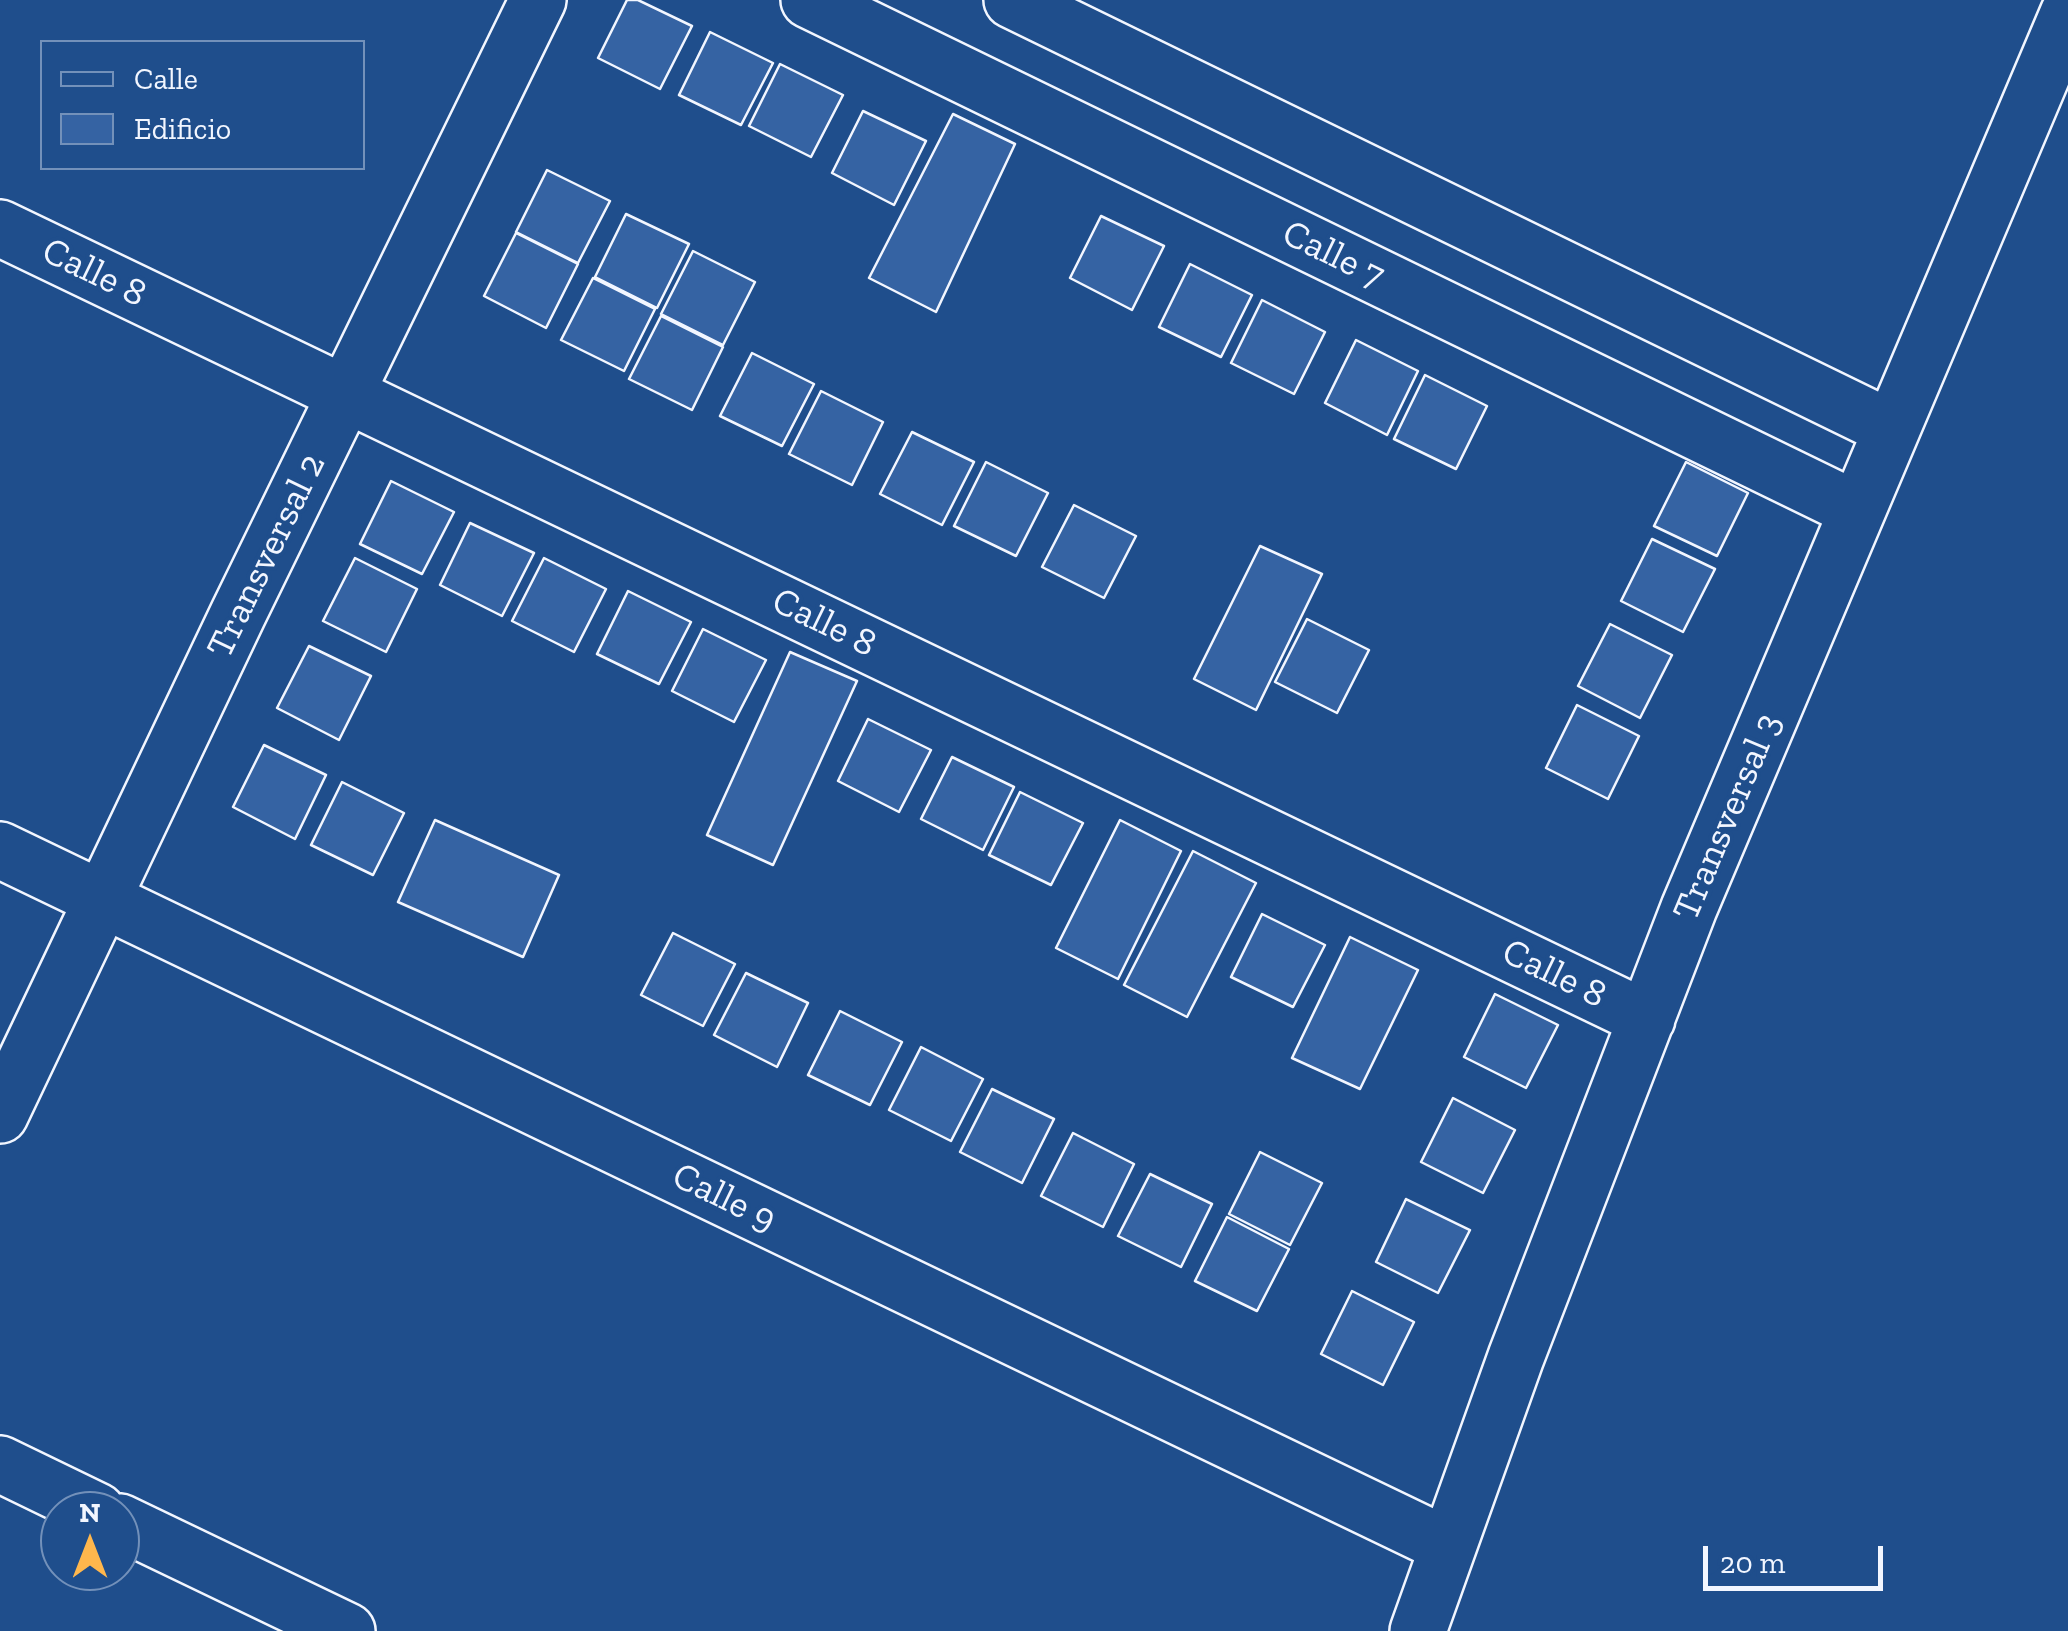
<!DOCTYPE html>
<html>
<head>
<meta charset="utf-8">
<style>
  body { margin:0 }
  #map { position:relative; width:2068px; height:1631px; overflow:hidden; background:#1f4e8c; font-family:"Zilla Slab",serif }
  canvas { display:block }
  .legend { position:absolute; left:40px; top:40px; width:325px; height:130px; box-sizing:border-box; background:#1f4e8c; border:2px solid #7391ba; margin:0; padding:12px 18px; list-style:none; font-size:30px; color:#f2f6ff }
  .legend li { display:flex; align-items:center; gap:20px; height:50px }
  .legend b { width:50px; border:2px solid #7391ba }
  .north { position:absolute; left:40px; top:1491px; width:100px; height:100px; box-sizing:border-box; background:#1f4e8c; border:2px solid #7391ba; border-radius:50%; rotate:0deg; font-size:28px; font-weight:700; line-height:40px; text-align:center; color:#f2f6ff }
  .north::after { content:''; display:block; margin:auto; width:35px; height:45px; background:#ffb74d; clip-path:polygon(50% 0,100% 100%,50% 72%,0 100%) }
  .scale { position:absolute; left:1703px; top:1546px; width:180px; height:45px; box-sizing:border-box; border:5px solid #f2f6ff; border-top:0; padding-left:12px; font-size:30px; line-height:35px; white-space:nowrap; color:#f2f6ff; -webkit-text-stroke:8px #1f4e8c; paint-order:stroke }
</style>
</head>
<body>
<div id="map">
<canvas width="2068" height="1631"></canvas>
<ul class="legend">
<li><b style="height:12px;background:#1f4e8c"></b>Calle</li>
<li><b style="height:28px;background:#3563a3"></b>Edificio</li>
</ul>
<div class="north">N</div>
<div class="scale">20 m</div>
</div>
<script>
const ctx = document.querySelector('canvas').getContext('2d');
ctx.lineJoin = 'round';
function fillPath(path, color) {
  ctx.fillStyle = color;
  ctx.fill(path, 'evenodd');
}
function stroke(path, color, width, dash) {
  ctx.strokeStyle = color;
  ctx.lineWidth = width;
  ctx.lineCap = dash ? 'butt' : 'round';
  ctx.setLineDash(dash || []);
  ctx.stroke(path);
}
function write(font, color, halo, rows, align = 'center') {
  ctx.font = font + ' "Zilla Slab",serif';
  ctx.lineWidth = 8;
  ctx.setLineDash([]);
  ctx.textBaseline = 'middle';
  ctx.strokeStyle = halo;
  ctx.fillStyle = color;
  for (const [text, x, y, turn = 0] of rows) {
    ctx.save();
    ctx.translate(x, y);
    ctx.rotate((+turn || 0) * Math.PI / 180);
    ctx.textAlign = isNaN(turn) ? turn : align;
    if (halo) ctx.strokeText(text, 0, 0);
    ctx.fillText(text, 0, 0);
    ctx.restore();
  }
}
const building = new Path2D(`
  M627 0H638L692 26 660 89 598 58Z
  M710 32 773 63 741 125 679 95Z
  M780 64 843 95 811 157 749 126Z
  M863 111 926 141 894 205 832 173Z
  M953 114 1015 144 936 312 869 278Z
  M547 170 610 201 578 263 516 232Z
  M626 214 689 244 657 308 595 277Z
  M1101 216 1164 246 1132 310 1070 278Z
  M516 233 578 264 546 328 484 296Z
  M693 251 755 282 723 345 661 314Z
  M1190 264 1252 295 1221 357 1159 327Z
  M593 278 655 309 624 371 561 340Z
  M1262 300 1325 332 1294 394 1231 363Z
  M661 316 723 347 692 410 629 379Z
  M1356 340 1418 371 1387 435 1325 403Z
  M752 353 814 384 782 446 720 416Z
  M1425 375 1487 406 1456 469 1394 439Z
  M821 391 883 422 852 485 789 454Z
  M912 432 974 462 942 525 880 494Z
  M986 462 1048 493 1016 556 954 526Z
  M1686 462 1748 493 1717 556 1654 526Z
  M391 481 454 512 422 574 360 544Z
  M1074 505 1136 536 1104 598 1042 567Z
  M470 523 534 553 502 616 440 585Z
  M1652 539 1715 569 1683 632 1621 601Z
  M1260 546 1322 574 1256 710 1194 679Z
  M355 558 417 589 386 652 323 621Z
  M544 558 606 589 574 652 512 621Z
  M628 591 691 622 659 684 597 654Z
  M1307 619 1369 650 1337 713 1275 682Z
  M1610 624 1672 655 1640 718 1578 686Z
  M703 629 766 660 734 722 672 691Z
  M309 646 371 676 339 740 277 708Z
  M790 652 857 681 773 865 707 835Z
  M1577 705 1639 736 1608 799 1546 768Z
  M868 719 931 750 899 812 838 781Z
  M264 745 326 775 295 839 233 807Z
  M952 757 1014 787 983 850 921 819Z
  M342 782 404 813 373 875 311 845Z
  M1020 792 1083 823 1051 885 989 855Z
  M435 820 559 875 523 957 398 902Z
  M1120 820 1181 851 1118 979 1056 948Z
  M1193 851 1256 883 1187 1017 1124 985Z
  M1262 914 1325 945 1293 1007 1231 977Z
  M673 933 735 964 703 1026 641 995Z
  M1350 937 1418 970 1360 1089 1292 1058Z
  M746 973 808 1003 777 1067 714 1035Z
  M1495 994 1558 1025 1526 1088 1464 1057Z
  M840 1011 902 1042 870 1105 808 1075Z
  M921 1047 983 1079 951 1141 889 1110Z
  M992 1089 1054 1119 1022 1183 960 1152Z
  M1453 1098 1515 1130 1483 1193 1421 1162Z
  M1073 1133 1134 1164 1103 1227 1041 1196Z
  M1260 1152 1322 1183 1290 1245 1229 1214Z
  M1150 1174 1212 1204 1181 1267 1118 1236Z
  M1406 1199 1470 1230 1438 1293 1376 1262Z
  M1227 1217 1289 1249 1257 1311 1195 1281Z
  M1352 1291 1414 1322 1383 1385 1321 1354Z`);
fillPath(building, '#3563a3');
stroke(building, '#f2f6ff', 2.5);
const minor = new Path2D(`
  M809 0 1857 510
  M1012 0 1892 429
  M0 228 1647 1019
  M0 850 1448 1546
  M0 1115 238 614 538 0
  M0 1464 97 1511
  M120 1522 347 1631
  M1418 1631 1516 1357 1689 908 2068 14`);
stroke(minor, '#f2f6ff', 60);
stroke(minor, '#1f4e8c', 55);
write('38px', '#f2f6ff', '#1f4e8c', [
  ["Calle 7",1333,255,26],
  ["Calle 8",94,273,26],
  ["Transversal 2",267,556,-64],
  ["Calle 8",824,623,26],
  ["Transversal 3",1728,817,-67],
  ["Calle 8",1554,974,26],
  ["Calle 9",724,1198,26]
]);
</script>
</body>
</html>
